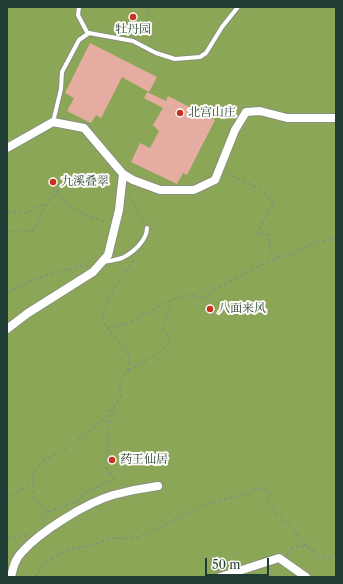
<!DOCTYPE html>
<html>
<head>
<meta charset="utf-8">
<style>
  body { margin:0 }
  #map { position:relative; width:343px; height:584px; overflow:hidden; background:#f1e1c3; font-family:"Libre Caslon Text",serif }
  canvas { display:block }
  .frame { position:absolute; inset:0; border:8px solid #1f3d34; pointer-events:none }
  .scale { position:absolute; left:205px; top:558px; width:64px; height:18px; box-sizing:border-box; border:2px solid #1f3d34; border-top:0; padding-left:5px; font-size:12px; line-height:14px; white-space:nowrap; color:#1f3d34; -webkit-text-stroke:3px #fdfcf7; paint-order:stroke }
</style>
</head>
<body>
<div id="map">
<canvas width="343" height="584"></canvas>
<div class="frame"></div>
<div class="scale">50 m</div>
</div>
<script>
const ctx = document.querySelector('canvas').getContext('2d');
ctx.lineJoin = 'round';
function fillPath(path, color) {
  ctx.fillStyle = color;
  ctx.fill(path, 'evenodd');
}
function stroke(path, color, width, dash) {
  ctx.strokeStyle = color;
  ctx.lineWidth = width;
  ctx.lineCap = dash ? 'butt' : 'round';
  ctx.setLineDash(dash || []);
  ctx.stroke(path);
}
function write(font, color, halo, rows, align = 'center') {
  ctx.font = font + ' "Libre Caslon Text","Noto Serif SC",serif';
  ctx.lineWidth = 4;
  ctx.setLineDash([]);
  ctx.textBaseline = 'middle';
  ctx.strokeStyle = halo;
  ctx.fillStyle = color;
  for (const [text, x, y, turn = 0] of rows) {
    ctx.save();
    ctx.translate(x, y);
    ctx.rotate((+turn || 0) * Math.PI / 180);
    ctx.textAlign = isNaN(turn) ? turn : align;
    if (halo) ctx.strokeText(text, 0, 0);
    ctx.fillText(text, 0, 0);
    ctx.restore();
  }
}
fillPath(new Path2D(`
  M7 7H336V577H7Z`), '#8ca658');
fillPath(new Path2D(`
  M90 43 157 77 149 92 122 77 101 118 96 115 91 123 67 111 74 98 65 93Z
  M147 92 166 101 168 96 215 120 187 175 183 173 177 184 131 162 140 143 150 148 159 131 153 125 163 108 144 98Z`), '#e5ada2');
const lane = new Path2D(`
  M79 7 78 15 88 34
  M53 122 61 89 62 72 79 40 89 33 133 41 156 53 175 59 200 57 206 53 222 27 238 7
  M103 262C109 261 116 260 122 258 133 253 147 240 147 228`);
const street = new Path2D(`
  M7 148 53 122 84 128 123 174 133 180 160 190H194L215 180 235 130 246 112 260 111 287 118H336
  M7 329 28 313 93 272 108 255 119 210 123 174
  M11 577C13 568 15 559 22 552 41 531 86 503 113 495 128 491 143 488 158 486
  M220 577 279 558 306 577`);
stroke(lane, '#888f7c', 6);
stroke(street, '#888f7c', 10);
stroke(new Path2D(`
  M147 7 149 33 156 46
  M226 173C242 180 263 188 274 203L262 223 257 234 268 235 271 252 279 258
  M57 192C71 212 85 215 107 222
  M129 196 144 223
  M7 212 28 213 35 208 46 204
  M7 232 34 231 46 204 64 184 89 174H111
  M7 293C32 279 60 270 88 265
  M107 328 126 324 172 299
  M128 371 129 355 102 321C106 299 118 279 133 262V259
  M7 500 16 493 33 483
  M78 501 86 492 114 479 106 466 109 442 107 433 115 407
  M48 512 78 501
  M44 522 43 521 48 512 34 498 32 475 41 462 67 448 106 418 121 396 119 381 128 371 161 352 171 342 163 329 172 299 191 295 205 298 214 290 257 267 274 259 295 253 317 242 336 239
  M7 539 27 535
  M287 554 292 548 306 545 318 555 329 558 336 555
  M35 577 44 564 64 551 88 546 111 538H135L155 530 200 506 224 499 243 495 258 488 269 491 267 501 276 513 295 531 306 545`), '#888f7c', 1.5, [3, 3]);
stroke(lane, '#fff', 4);
stroke(street, '#fff', 8);
for (const [x, y, r, color] of [
  [133,17,4,"#c8321e"],
  [180,113,4,"#c8321e"],
  [53,182,4,"#c8321e"],
  [210,309,4,"#c8321e"],
  [112,460,4,"#c8321e"]
]) {
  const dot = new Path2D();
  dot.arc(x, y, r, 0, 2 * Math.PI);
  ctx.fillStyle = color;
  ctx.fill(dot);
  stroke(dot, '#fdfcf7', 1.5);
}
write('12px', '#1f3d34', '#fdfcf7', [
  ["牡丹园",133,30,"center"],
  ["北宫山庄",188,113],
  ["九溪叠翠",61,182],
  ["八面来风",218,309],
  ["药王仙居",120,460]
], 'left');
</script>
</body>
</html>
